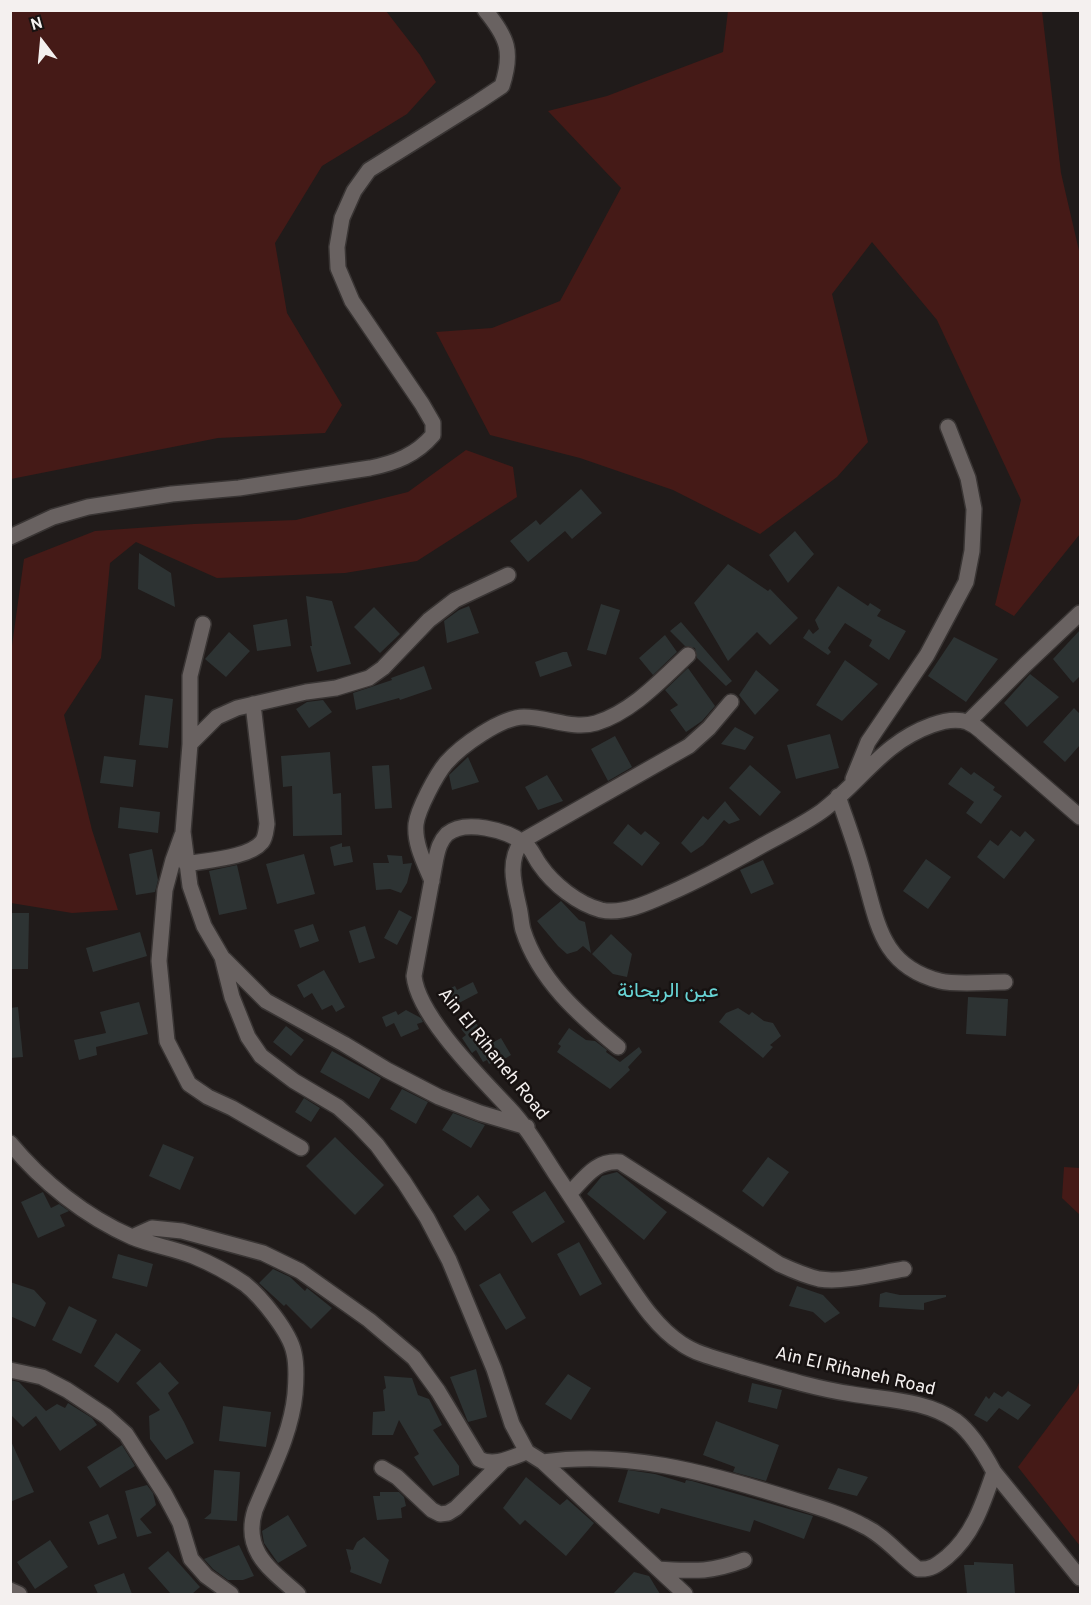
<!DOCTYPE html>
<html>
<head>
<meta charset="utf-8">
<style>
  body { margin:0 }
  #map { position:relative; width:1091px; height:1605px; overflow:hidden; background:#201b1a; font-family:Overpass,sans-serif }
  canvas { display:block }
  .frame { position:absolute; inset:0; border:12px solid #f4f0ef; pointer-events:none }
  .north { position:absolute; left:12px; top:12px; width:60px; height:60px; -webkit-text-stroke:4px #171211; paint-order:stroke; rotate:344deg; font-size:16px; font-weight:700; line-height:24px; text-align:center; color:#f4f0ef }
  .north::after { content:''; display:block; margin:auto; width:21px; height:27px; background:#f4f0ef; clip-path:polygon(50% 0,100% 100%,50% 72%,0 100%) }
</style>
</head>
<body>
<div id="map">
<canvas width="1091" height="1605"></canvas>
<div class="frame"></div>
<div class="north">N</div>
</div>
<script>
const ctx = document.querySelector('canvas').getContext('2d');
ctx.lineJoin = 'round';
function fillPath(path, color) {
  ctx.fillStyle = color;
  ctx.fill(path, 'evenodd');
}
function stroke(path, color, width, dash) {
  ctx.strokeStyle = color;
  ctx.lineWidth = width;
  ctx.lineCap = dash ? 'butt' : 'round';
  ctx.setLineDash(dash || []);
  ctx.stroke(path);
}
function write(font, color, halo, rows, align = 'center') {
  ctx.font = font + ' Overpass,Vazirmatn,sans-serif';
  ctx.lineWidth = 5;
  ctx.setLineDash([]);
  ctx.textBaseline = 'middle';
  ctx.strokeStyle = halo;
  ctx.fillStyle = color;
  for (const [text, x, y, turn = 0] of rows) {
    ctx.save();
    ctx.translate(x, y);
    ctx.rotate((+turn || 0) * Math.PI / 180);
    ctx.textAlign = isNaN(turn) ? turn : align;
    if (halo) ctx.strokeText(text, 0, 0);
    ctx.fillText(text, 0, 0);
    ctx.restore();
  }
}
fillPath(new Path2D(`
  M11 10 386 11 420 55 436 82 407 114 322 166 275 243 287 313 342 405 325 433 218 438 11 479Z
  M728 11H1042L1061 173 1080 255V534L1014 616 995 605 1021 500 937 320 872 242 832 294 868 442 837 477 760 534 673 490 580 458 490 435 436 332 492 328 560 301 621 188 548 111 607 96 723 52Z
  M466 450 513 467 517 497 417 561 345 573 217 578 136 542 110 563 101 658 64 715 92 830 118 910 72 913 11 903 10 660 24 559 95 531 194 524 296 520 408 492Z
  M1064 1167 1080 1168V1215L1062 1198Z
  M1080 1380V1546L1018 1467 1077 1388Z`), '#451a17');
fillPath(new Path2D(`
  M581 489 602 513 572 539 565 531 528 562 510 541 536 520 540 525Z
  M795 531 814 554 788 583 769 555Z
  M139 553 171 573 175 607 138 589Z
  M728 564 768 591 770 589 798 618 770 645 757 632 728 661 694 603Z
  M838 586 868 606 870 603 881 610 877 616 906 631 889 660 869 646 872 640 845 623 828 648 831 652 828 655 803 638 809 629 813 634 819 629 815 620Z
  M306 596 332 601 351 664 317 672 310 646H312Z
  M601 604 620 610 606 655 587 650Z
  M469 606 479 633 447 643 444 621 459 610Z
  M374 607 400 634 380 653 354 627Z
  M287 619 291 646 257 651 253 625Z
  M681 622 732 681 726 686 697 658 695 648 685 646 670 631Z
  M1080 630V676L1073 683 1053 659Z
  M229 632 250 651 226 677 205 659Z
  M665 635 677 652 653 675 639 658Z
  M954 637 998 659 966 702 928 676Z
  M563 652H567L572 666 540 677 535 662Z
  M845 660 878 684 842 721 816 705Z
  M424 666 432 689 400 700 399 698 356 710 353 693 392 680 391 678Z
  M688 668 715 706 702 721 686 732 670 710 678 705 665 690Z
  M756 670 779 690 755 715 739 695Z
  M1030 674 1059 697 1027 727 1004 703Z
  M145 695 173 699 168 748 139 745Z
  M323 700 332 712 309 728 296 709 307 702Z
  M1074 708 1080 714V745L1065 762 1043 742Z
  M735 727 754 737 745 750 721 744Z
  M830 734 839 768 796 779 787 745Z
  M615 736 632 767 608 781 591 749Z
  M330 752 333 794 341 793 342 835 293 836 292 786 283 787 281 756Z
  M104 756 136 760 133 787 100 783Z
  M468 757 479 782 452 790 449 775Z
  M389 765 392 808 375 809 372 766Z
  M750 765 781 792 760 816 729 788Z
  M961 767 971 775 974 772 995 787 993 790 1002 796 981 824 966 813 974 802 948 784Z
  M547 775 563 801 538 810 525 787Z
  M725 801 740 820 729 824 724 820 703 845 691 853 681 843 703 816 708 820Z
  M120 807 160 812 158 833 118 828Z
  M628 824 641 835 645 831 660 843 642 866 613 843Z
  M1011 830 1020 837 1025 831 1035 840 1004 879 977 857 990 840 998 846Z
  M342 843V847L350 846 353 862 334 866 330 847Z
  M152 849 158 880 155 892 136 895 129 854Z
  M304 854 315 894 277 904 266 864Z
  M387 855 402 856 403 864 412 863 407 883 401 893 390 889 376 890 373 863H389Z
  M926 859 951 877 928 909 903 891Z
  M763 860 774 884 751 894 740 870Z
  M237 865 247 909 219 915 209 871Z
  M561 901 579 920 585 922 591 953 583 946 577 951 567 954 558 946 537 921Z
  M399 910 412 917 397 945 384 938Z
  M10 913H29L28 969H10Z
  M313 924 319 941 300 948 294 930Z
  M365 926 375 958 359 963 349 931Z
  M140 932 147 956 93 972 86 948Z
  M611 934 632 954 627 977 613 974 592 954Z
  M324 970 345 1007 336 1012 332 1005 322 1010 312 993 304 998 297 985Z
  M473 982 478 993 459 1003 456 999 447 1003 442 992 455 986 457 990Z
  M968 997 1008 999 1006 1036 966 1034Z
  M139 1002 148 1034 96 1047 97 1055 79 1060 74 1040 106 1033 100 1012Z
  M18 1007 23 1057 10 1058V1008Z
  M738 1008 749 1015 752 1012 764 1021 773 1023 781 1036 770 1045 773 1047 763 1058 719 1022 726 1013Z
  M406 1010 421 1018 423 1022 417 1024 419 1029 401 1037 394 1023 386 1027 382 1017 396 1011 398 1015Z
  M474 1020 490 1044 501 1038 511 1055 495 1065 493 1062 489 1064 487 1060 483 1062 476 1050 472 1053 462 1038 466 1035 461 1029Z
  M286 1026 304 1040 291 1056 273 1042Z
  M569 1028 586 1040 595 1041 607 1050 606 1052 620 1062 639 1047 642 1052 628 1067 630 1070 610 1089 557 1052 561 1046 558 1044Z
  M332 1051 381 1078 369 1099 320 1072Z
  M402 1089 428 1102 416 1124 390 1109Z
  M304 1098 320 1108 311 1122 295 1112Z
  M453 1113 485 1125 471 1148 442 1130Z
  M335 1137 384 1185 355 1215 306 1166Z
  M163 1144 194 1157 180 1190 149 1176Z
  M768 1157 789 1172 763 1207 742 1191Z
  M617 1172 667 1212 644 1240 587 1194 602 1176Z
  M545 1191 565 1222 532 1243 512 1212Z
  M43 1192 51 1208 59 1204 69 1211 60 1215 65 1226 38 1238 21 1202Z
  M478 1195 490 1210 465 1231 453 1216Z
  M579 1242 602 1284 580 1296 557 1254Z
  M118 1254 153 1264 147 1287 112 1278Z
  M273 1269 290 1277 305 1291 307 1288 332 1308 311 1329 286 1304 284 1306 259 1283Z
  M500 1273 526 1318 506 1330 479 1285Z
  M10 1282 34 1290 46 1303 35 1327 10 1316Z
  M797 1286 823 1295 840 1313 825 1323 813 1312 789 1306Z
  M886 1292 900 1295H946V1297L924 1303V1310L879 1307 880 1294Z
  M69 1306 97 1320 81 1354 52 1340Z
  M116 1333 141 1350 118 1383 94 1366Z
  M160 1362 179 1383 168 1393 184 1422 194 1443 166 1460 150 1439 149 1416 160 1410 136 1383Z
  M476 1369 487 1417 468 1422 450 1377Z
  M568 1374 591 1388 571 1420 545 1404Z
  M384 1376 412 1378 418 1395 429 1399 442 1425 433 1430 459 1466V1475L433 1486 414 1457 419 1454 399 1420 393 1435H372L373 1412 385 1411 383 1390 386 1388Z
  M10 1380 19 1382 46 1411 57 1404 65 1408 68 1403 92 1418 97 1425 60 1451 36 1416 23 1427 10 1414Z
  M752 1383 782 1390 777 1409 748 1402Z
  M1008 1391 1031 1405 1018 1420 999 1408 987 1422 974 1415 986 1396 989 1399 994 1392 1002 1397Z
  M223 1406 271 1412 266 1447 219 1441Z
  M716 1421 779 1445 766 1481 733 1472 735 1467 703 1455Z
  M10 1439 34 1492 10 1502Z
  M122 1445 135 1466 100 1488 87 1467Z
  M838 1468 868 1477 857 1496 828 1489Z
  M214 1470 240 1472 237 1521 204 1519 211 1513Z
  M628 1470 655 1474 685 1483 686 1480 692 1481 813 1516 804 1539 754 1520 750 1532 661 1508 659 1514 618 1502Z
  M526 1477 560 1505 567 1499 594 1523 566 1556 525 1520 520 1525 503 1508Z
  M147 1485 153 1493 156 1505 140 1519 152 1533 137 1537 125 1491Z
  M380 1492H399L404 1497 406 1506 401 1508 402 1518 377 1520 373 1496H380Z
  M108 1514 117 1538 98 1545 89 1522Z
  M288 1515 307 1546 278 1563 264 1543 262 1531Z
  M364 1537 389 1560 381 1584 350 1572 351 1568 346 1549 353 1550 357 1542Z
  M50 1540 68 1567 35 1589 17 1562Z
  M239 1545 254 1576 243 1580H228L213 1569 204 1559Z
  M168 1551 200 1587 192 1594H171L148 1568Z
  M974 1562 1013 1564 1015 1594H967L964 1565H974Z
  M634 1572 649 1576 660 1594H613Z
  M124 1573 132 1594H98L94 1585Z`), '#2d3333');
const minor = new Path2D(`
  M10 537 53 517 88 507 172 494 239 488 370 468C395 463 416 455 433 435V423L422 404 352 301 338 268 337 247 342 218 354 191 369 170 478 102 502 86C513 52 508 38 485 10
  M508 575 455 600 429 620 383 668 369 678 336 688 306 692 237 708 217 717 190 744 183 832 190 886 204 926 222 957 232 997 248 1037 261 1056 294 1081 338 1107 358 1125 377 1145 404 1182 427 1218 449 1260 494 1369 512 1424 527 1452 543 1462 685 1594
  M968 722 1025 665 1080 613
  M190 744V676L203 624
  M853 779 868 742 927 655 966 582 972 551 974 509 968 478 948 427
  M838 796C847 823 857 849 864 876 878 925 882 966 940 981 956 985 987 982 1005 982
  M182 835 173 860 165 890 159 961 167 1041 189 1084 208 1097 232 1108 301 1148
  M186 864C207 860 249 858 262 842 266 837 266 829 267 824L253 704
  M432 881C425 864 414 844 416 824 418 809 436 775 446 763 461 746 501 717 524 717 548 717 573 730 596 723 632 712 661 680 688 655
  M224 959 266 1001 344 1044 387 1070 439 1097 480 1113 527 1127
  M618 1047C579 1015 539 980 523 930 521 923 521 915 519 907 514 885 507 861 522 841L689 746 709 728 731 702
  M10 1143C42 1182 86 1217 132 1237 151 1245 173 1248 193 1256 210 1263 229 1273 245 1284 261 1297 290 1332 294 1353 297 1366 296 1382 295 1394 291 1435 270 1473 255 1510 242 1551 271 1570 298 1594
  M569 1194C585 1178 595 1160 620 1162L779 1264C792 1270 806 1276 819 1279 844 1283 879 1273 904 1269
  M132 1237 152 1228 182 1231 263 1253 300 1271 369 1320 414 1358 438 1391 479 1459C495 1467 512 1457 527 1452
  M10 1370 42 1377 67 1390 106 1416 126 1434 164 1493 180 1523 191 1559 206 1576 231 1594
  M543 1462C624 1450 705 1472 782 1496 810 1505 838 1512 864 1526 885 1536 899 1555 918 1569 931 1570 937 1565 947 1557 973 1535 983 1504 994 1472 985 1455 972 1433 956 1421 926 1400 887 1400 852 1394 813 1388 775 1376 737 1365 719 1359 698 1355 682 1344 657 1328 639 1300 623 1276 600 1242 578 1207 555 1173 540 1150 527 1127 508 1107 480 1077 418 1016 414 976L436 858C438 849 440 841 447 834 465 819 506 830 524 843 532 848 534 857 540 865 553 884 578 904 601 910 623 915 650 902 670 893 702 879 733 862 763 845 783 834 804 824 822 811 862 781 882 743 932 725 943 721 955 718 967 722 972 724 978 728 982 732L1080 817
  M382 1468 397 1477 432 1510 440 1514 448 1513 456 1508 503 1461
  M994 1472 1080 1578
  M658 1569C694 1571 709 1573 744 1560
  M10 1590 19 1594`);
stroke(minor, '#393534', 18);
stroke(minor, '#696261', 15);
write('18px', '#f4f0ef', '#171211', [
  ["Ain El Rihaneh Road",492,1055,51],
  ["Ain El Rihaneh Road",855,1373,13]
]);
write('21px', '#67d4d5', '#171211', [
  ["عين الريحانة",668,993]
]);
</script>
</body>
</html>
